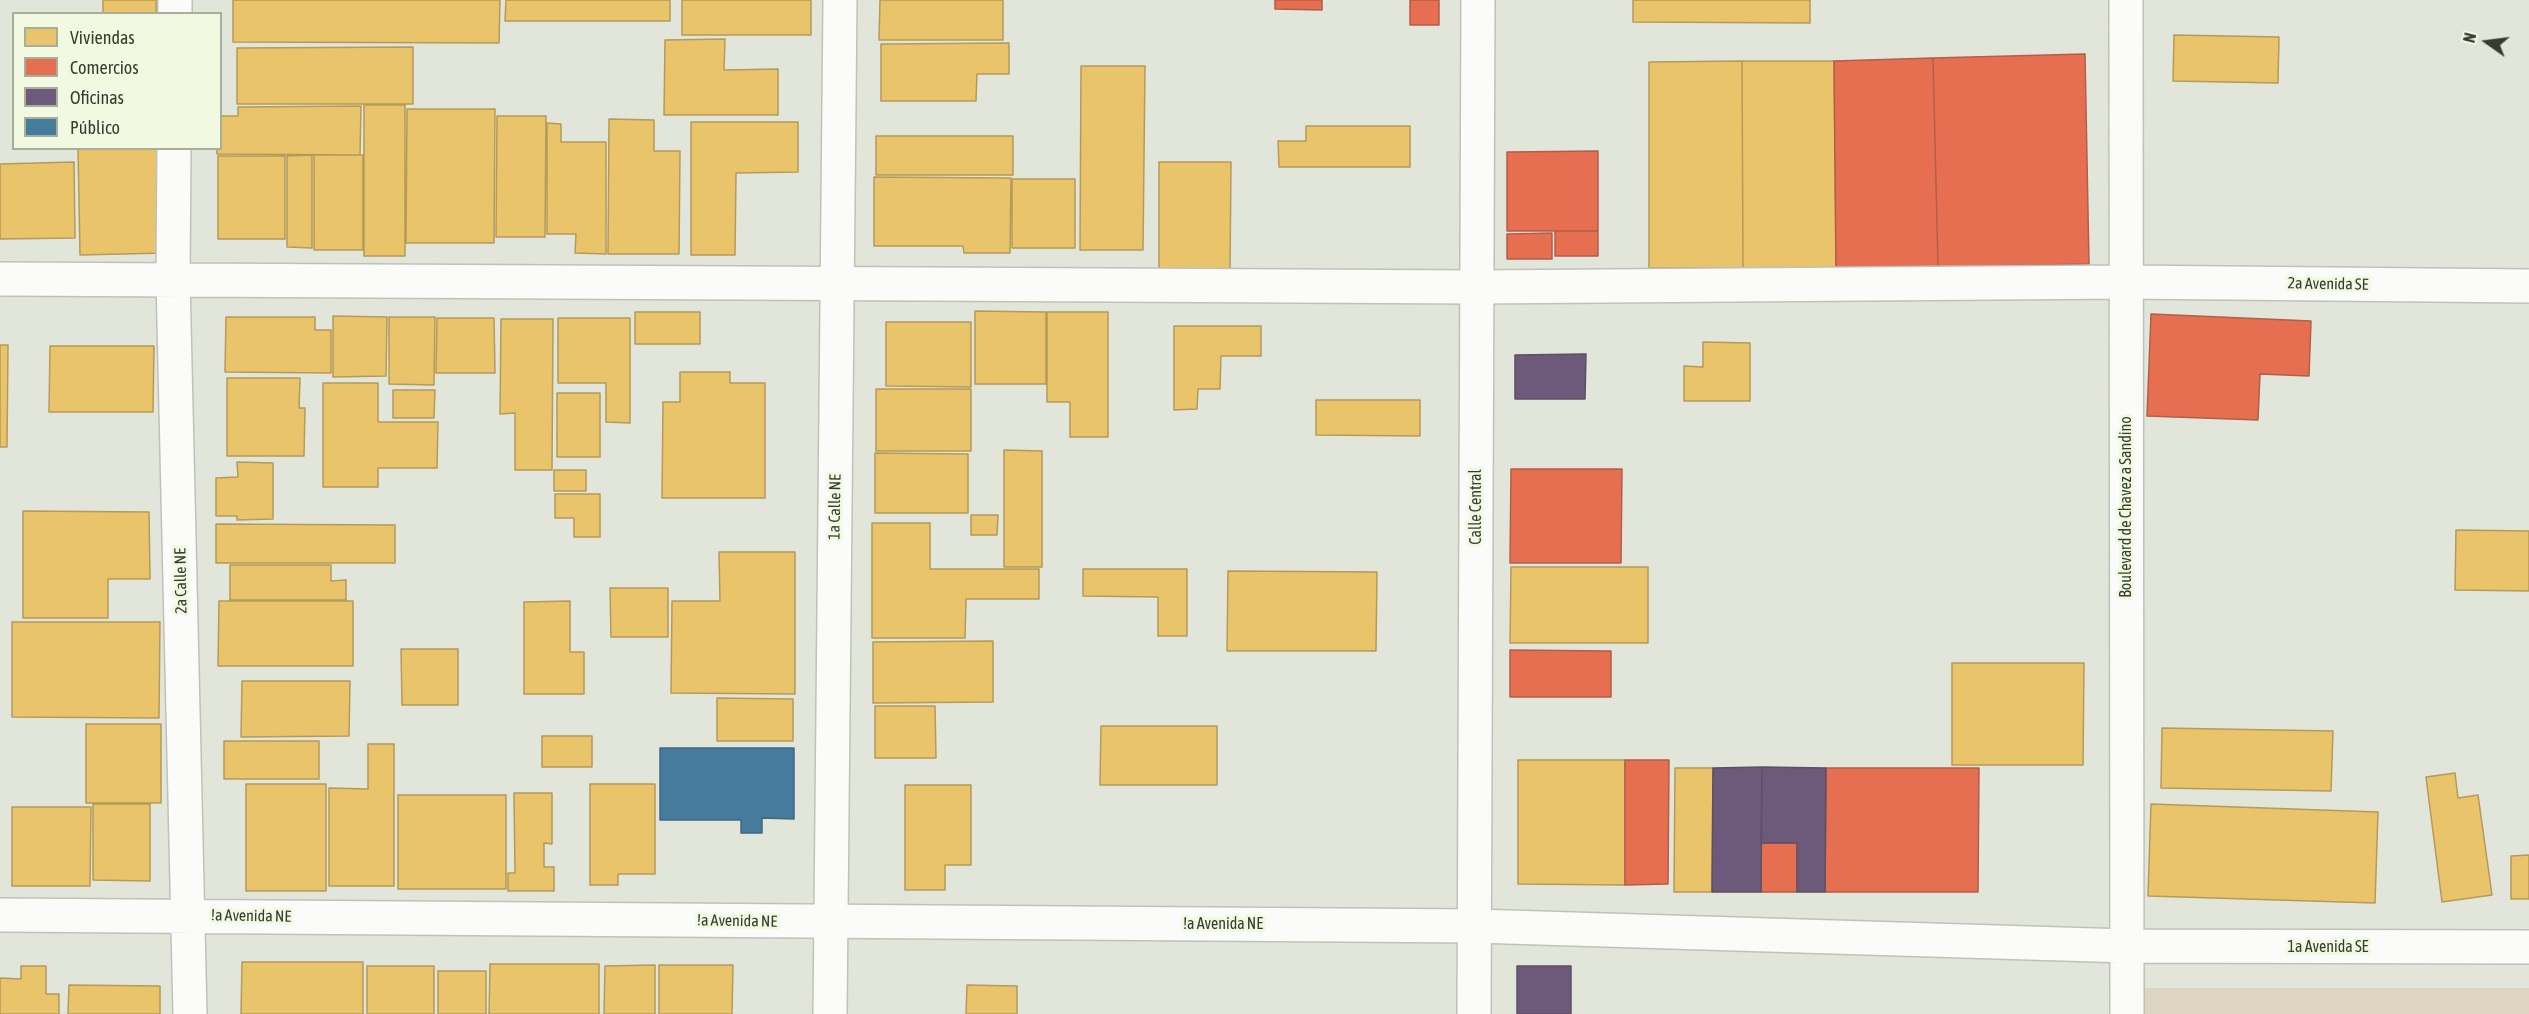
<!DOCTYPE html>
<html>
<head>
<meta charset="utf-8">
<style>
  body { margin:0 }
  #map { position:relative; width:2529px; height:1014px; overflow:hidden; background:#e2e6da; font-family:"Asap Condensed",sans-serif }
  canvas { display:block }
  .legend { position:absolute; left:12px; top:12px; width:210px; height:138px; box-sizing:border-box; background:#f1fae1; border:2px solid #a7ae9b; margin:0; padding:8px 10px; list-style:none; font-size:18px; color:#383b32 }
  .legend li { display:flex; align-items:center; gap:12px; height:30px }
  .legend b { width:30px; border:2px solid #a7ae9b }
  .north { position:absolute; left:2457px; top:12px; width:60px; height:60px; -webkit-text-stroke:4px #f1fae1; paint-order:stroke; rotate:284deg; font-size:16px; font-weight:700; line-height:24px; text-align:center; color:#383b32 }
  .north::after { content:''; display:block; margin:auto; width:21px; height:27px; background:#383b32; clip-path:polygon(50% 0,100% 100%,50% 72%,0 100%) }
</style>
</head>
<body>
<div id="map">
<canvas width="2529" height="1014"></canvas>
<ul class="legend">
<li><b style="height:16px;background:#e9c46a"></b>Viviendas</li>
<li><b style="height:16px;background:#e76f51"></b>Comercios</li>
<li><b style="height:16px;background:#6d597a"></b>Oficinas</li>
<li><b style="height:16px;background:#457b9d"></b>Público</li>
</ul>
<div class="north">N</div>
</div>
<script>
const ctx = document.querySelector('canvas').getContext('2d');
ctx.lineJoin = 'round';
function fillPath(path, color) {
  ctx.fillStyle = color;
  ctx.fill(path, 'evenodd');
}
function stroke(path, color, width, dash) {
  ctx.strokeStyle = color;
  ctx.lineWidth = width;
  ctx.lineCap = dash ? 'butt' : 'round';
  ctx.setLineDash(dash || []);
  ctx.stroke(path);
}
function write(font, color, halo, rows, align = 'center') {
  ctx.font = font + ' "Asap Condensed",sans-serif';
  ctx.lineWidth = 6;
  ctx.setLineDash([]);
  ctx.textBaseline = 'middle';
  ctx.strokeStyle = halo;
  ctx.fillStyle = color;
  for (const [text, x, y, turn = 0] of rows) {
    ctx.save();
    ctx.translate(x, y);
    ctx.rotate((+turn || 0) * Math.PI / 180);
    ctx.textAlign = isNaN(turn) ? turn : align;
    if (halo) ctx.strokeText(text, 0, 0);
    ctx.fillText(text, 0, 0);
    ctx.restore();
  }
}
fillPath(new Path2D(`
  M2134 988H2529V1014H2134Z`), '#ddd5c2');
const homes = new Path2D(`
  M103 0H156V14H103Z
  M233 0H500L499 43 233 42Z
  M506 0H670V21H505Z
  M682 0H811V35H682Z
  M880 0H1003V40H879Z
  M1633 0H1810V23L1633 22Z
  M2174 35 2279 37 2278 83 2173 81Z
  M725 39 724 70 778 69V115H664L665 40Z
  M1009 43V74H977L976 101H881V44Z
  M413 47V104H237V48Z
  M1742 61H1834L1836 268H1743Z
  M1742 61 1743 268H1649V62Z
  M1081 66H1145L1143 250H1080Z
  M364 105H405V256H364Z
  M361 106 360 155 217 154V148H220V116H238V107Z
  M407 109H495L494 243H406Z
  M497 116H546L545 237H496Z
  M609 119 654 120V151H680L679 254H608Z
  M691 122H798V172L736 173 735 255H691Z
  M547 123 561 124V142H606V254L575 253 576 234H547Z
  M1306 126H1410V167H1279L1278 141H1306Z
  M876 136H1013V175H876Z
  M78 148H163L164 253 80 255Z
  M312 155V248L287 247V156Z
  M314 155H363V250H314Z
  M218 156H285V239H218Z
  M74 162 75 238 0 239V164Z
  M1159 162H1231L1230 271H1159Z
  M874 177 1011 178 1010 253H964L963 246H874Z
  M1012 179H1075V248H1012Z
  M975 311 1046 312V384H975Z
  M635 312H700V344H635Z
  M1047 312H1108V437H1070V402H1047Z
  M333 316 387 317 386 376 333 377Z
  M226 317H315V330H331V373L225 372Z
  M389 317H435L434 385 389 384Z
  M437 318H494L495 373H436Z
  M558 318H630V423L606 422V383H558Z
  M501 319H553L552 470H515V413L500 414Z
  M886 322H971V387L886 386Z
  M1174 326H1261V356H1221L1220 389H1198L1197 409 1174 410Z
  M1703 342 1750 343V401H1684V366L1703 367Z
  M0 345H8L7 447H0Z
  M50 346H154L153 412H49Z
  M680 372H730V383H765V498H662L663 402H680Z
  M227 378H300L299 408H305L304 456H227Z
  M323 383H378V422H438L437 468H378V487H323Z
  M876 389H971V451H876Z
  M393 390H435L434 418H393Z
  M557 393H600V457H557Z
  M1316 400H1420V436L1316 435Z
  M1004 450 1042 451V567H1004Z
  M875 453 968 454V513H875Z
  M237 462 273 463V519L237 520V516H216V478L238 477Z
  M554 470H586V491H554Z
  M555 494H600V537H574V518H555Z
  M23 511 149 512 150 579H108V618H23Z
  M971 515H998L997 535H971Z
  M872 523H930V569H1039V599H966L965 638H872Z
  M216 524 395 525V563H216Z
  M2456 530 2529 531V591L2455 590Z
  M719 552H795V694L671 693 672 601H720Z
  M230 565H331V581L346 580V600H230Z
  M1511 567H1648V643H1510Z
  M1083 569H1187V636H1158V597L1083 596Z
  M1228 571 1377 572 1376 651H1227Z
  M610 588H668V637H611Z
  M219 601H353V666H218Z
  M570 601V652H584V694H524V602Z
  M12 622H160L159 718 12 717Z
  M993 641V702L873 703V642Z
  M401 649H458V705H402Z
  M1952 663H2084L2083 765H1952Z
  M242 681H350L349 736 241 737Z
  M717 698 793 699V741H717Z
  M875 706H935L936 758H875Z
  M86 724H161V803H86Z
  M1101 726H1217V785H1100Z
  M2162 728 2333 731 2331 791 2161 788Z
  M542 736H592V767H542Z
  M224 741H319V779H224Z
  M368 744H394V886H329V788L368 789Z
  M1518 760H1625V885L1518 884Z
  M1675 768H1713L1712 892H1674Z
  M2455 773 2458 798 2478 795 2492 895 2442 902 2426 777Z
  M246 784H326V891H246Z
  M590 784H655V874H618V885H590Z
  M905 785H971V865H945V890H905Z
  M514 793H552V844L544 843V867H554V891H508V873H515Z
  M398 795H506V889H398Z
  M93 804H150V881L93 880Z
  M2151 804 2378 812 2375 903 2148 896Z
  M12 807H91L90 886H12Z
  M2529 855V899H2511V856Z
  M242 962H363V1014H241Z
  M490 964H599V1014H489Z
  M655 965V1014H604L605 966Z
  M659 965H733L732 1014H659Z
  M21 966H46V994H59V1014H0V978L21 979Z
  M367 966H434V1014H367Z
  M438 971H486V1014H438Z
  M69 985 160 986V1014H68Z
  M967 985 1017 986V1014H966Z`);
fillPath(homes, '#e9c46a');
stroke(homes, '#b49b59', 1.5);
const shops = new Path2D(`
  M1275 0H1322V10L1275 9Z
  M1410 0H1439V25H1410Z
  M2085 54 2089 264 1938 267 1933 58Z
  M1933 58 1938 267 1836 268 1834 61Z
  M1598 151V231H1507V152Z
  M1555 231H1598V256H1555Z
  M1552 233V259H1507V234Z
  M2151 314 2311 321 2309 376 2260 374 2258 420 2147 416Z
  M1511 469H1622L1621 563H1510Z
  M1510 650 1611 651V697H1510Z
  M1625 760H1669L1668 884 1625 885Z
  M1826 768H1979L1978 892H1825Z
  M1761 843H1797V892H1761Z`);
fillPath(shops, '#e76f51');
stroke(shops, '#b25f48', 1.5);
const offices = new Path2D(`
  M1586 354 1585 399H1515V355Z
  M1762 767 1826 768 1825 892H1797V843H1761Z
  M1762 767 1761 892H1712L1713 768Z
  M1517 966H1571V1014H1517Z`);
fillPath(offices, '#6d597a');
stroke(offices, '#5d5064', 1.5);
const public = new Path2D(`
  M660 748H794V819L762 818V833H741V820H660Z`);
fillPath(public, '#457b9d');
stroke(public, '#41687d', 1.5);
const street = new Path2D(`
  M2126 0 2127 1014
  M175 14V0
  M174 148 173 279 190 1014
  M0 279 1477 287 2126 282 2529 286
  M0 915 1475 926 2127 946 2529 947`);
const highway = new Path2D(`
  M830 1014 840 0
  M1474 1014 1478 0`);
stroke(street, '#bfc2b8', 36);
stroke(highway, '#bfc2b8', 36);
stroke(street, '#fbfbf9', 33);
stroke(highway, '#fbfbf9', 33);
write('16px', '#383b32', '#f1fae1', [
  ["2a Avenida SE",2328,284,1],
  ["1a Calle NE",835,507,-89],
  ["Calle Central",1476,507,-90],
  ["Boulevard de Chavez a Sandino",2126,507,-90],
  ["2a Calle NE",181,581,-91],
  ["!a Avenida NE",251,916,1],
  ["!a Avenida NE",737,921,1],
  ["!a Avenida NE",1223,924],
  ["1a Avenida SE",2328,947]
]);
</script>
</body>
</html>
